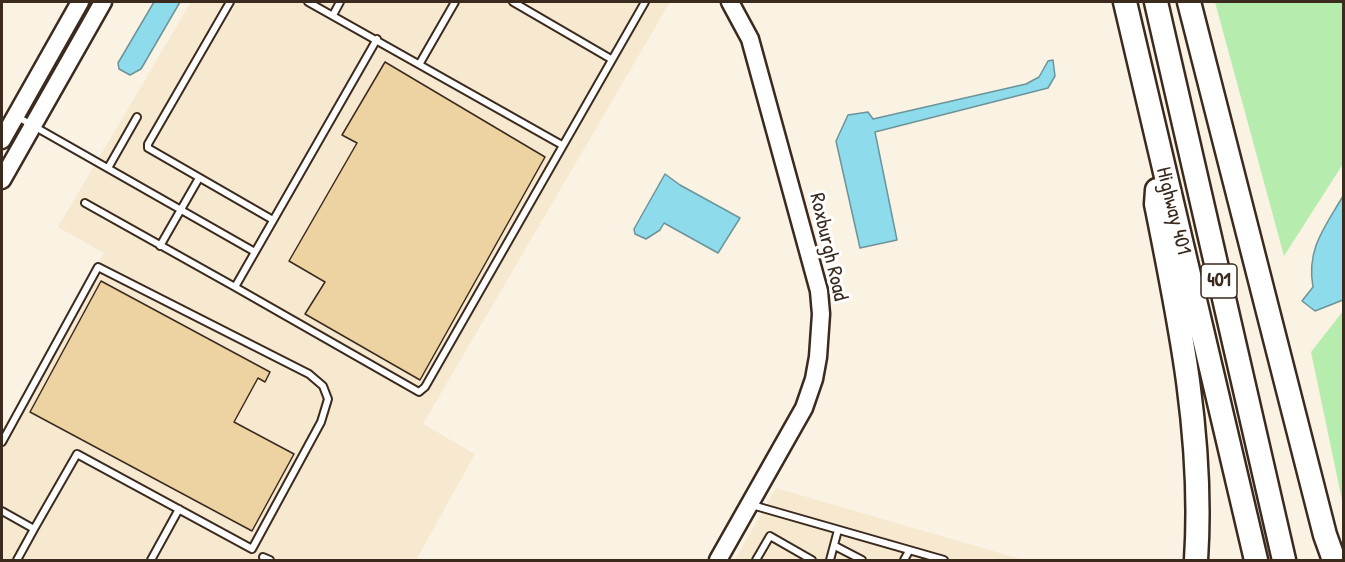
<!DOCTYPE html>
<html>
<head>
<meta charset="utf-8">
<style>
  body { margin:0 }
  #map { position:relative; width:1345px; height:562px; overflow:hidden; background:#faf2e3; font-family:"Patrick Hand",sans-serif }
  canvas { display:block }
  .frame { position:absolute; inset:0; border:3px solid #3b2a1e; pointer-events:none }
</style>
</head>
<body>
<div id="map">
<canvas width="1345" height="562"></canvas>
<div class="frame"></div>
</div>
<script>
const ctx = document.querySelector('canvas').getContext('2d');
ctx.lineJoin = 'round';
function fillPath(path, color) {
  ctx.fillStyle = color;
  ctx.fill(path, 'evenodd');
}
function stroke(path, color, width, dash) {
  ctx.strokeStyle = color;
  ctx.lineWidth = width;
  ctx.lineCap = dash ? 'butt' : 'round';
  ctx.setLineDash(dash || []);
  ctx.stroke(path);
}
function write(font, color, halo, rows, align = 'center') {
  ctx.font = font + ' "Patrick Hand",sans-serif';
  ctx.lineWidth = 6;
  ctx.setLineDash([]);
  ctx.textBaseline = 'middle';
  ctx.strokeStyle = halo;
  ctx.fillStyle = color;
  for (const [text, x, y, turn = 0] of rows) {
    ctx.save();
    ctx.translate(x, y);
    ctx.rotate((+turn || 0) * Math.PI / 180);
    ctx.textAlign = isNaN(turn) ? turn : align;
    if (halo) ctx.strokeText(text, 0, 0);
    ctx.fillText(text, 0, 0);
    ctx.restore();
  }
}
fillPath(new Path2D(`
  M191 2H670L423 424 475 454 416 560H2V431L104 253 58 227Z
  M776 488 1024 560H735Z`), '#f6e9d0');
fillPath(new Path2D(`
  M1215 2H1343V164L1284 256Z
  M1343 311V505L1311 352Z`), '#b6edaf');
const water = new Path2D(`
  M154 2H180L141 69 130 75 119 69 118 63Z
  M1053 60 1055 76 1048 88 875 132 897 240 860 248 836 141 848 115 868 112 873 119 1026 84 1039 77 1048 61Z
  M665 174 680 185 740 218 718 253 664 223 660 230 646 239 635 234 634 229Z
  M1343 196V300L1315 311 1302 301 1313 287C1306 249 1325 227 1343 196Z`);
fillPath(water, '#8ddbeb');
stroke(water, '#6c9499', 1.5);
const building = new Path2D(`
  M385 62 545 157 420 380 305 314 325 282 289 261 357 143 342 135Z
  M101 281 270 372 265 382 258 378 234 422 294 454 252 531 30 412Z`);
fillPath(building, '#edd3a2');
stroke(building, '#3b2a1e', 1.5);
const lane = new Path2D(`
  M230 2 148 144V148L273 220
  M308 2 562 145
  M513 2 611 59
  M333 15 340 2
  M420 63 455 2
  M16 116 255 252
  M108 168 137 117
  M85 203 235 287 377 39
  M160 246 199 178
  M235 287 419 392 425 387 645 2
  M2 442 98 267 309 374 323 386 328 399 321 422 252 549 77 454 34 529 2 511
  M752 505 944 560
  M835 546 862 560
  M263 557 270 560
  M17 560 34 529
  M151 560 179 509
  M756 560 770 536 812 560
  M830 560 838 530
  M904 560 909 551`);
const secondary = new Path2D(`
  M2 140 80 2
  M2 180 103 2
  M718 560 804 408 814 379 818 357 821 314 819 291 750 39 730 2`);
const highway = new Path2D(`
  M1125 2 1256 560
  M1156 2 1284 560
  M1189 2 1325 535 1334 560
  M1157 190 1156 204C1180 323 1204 439 1196 560`);
stroke(lane, '#3b2a1e', 10);
stroke(secondary, '#3b2a1e', 21);
stroke(highway, '#3b2a1e', 27);
stroke(lane, '#fff', 6);
stroke(secondary, '#fff', 16);
stroke(highway, '#fff', 22);
for (const [x, y, w] of [
  [1219,281,36]
]) {
  const box = new Path2D();
  box.roundRect(x - w / 2, y - 17, w, 34, 4.5);
  ctx.fillStyle = '#fff';
  ctx.fill(box);
  stroke(box, '#3b2a1e', 1.5);
}
write('bold 20px', '#3b2a1e', null, [
  ["401",1219,281]
]);
write('21px', '#3b2a1e', '#fff', [
  ["Highway 401",1173,211,76],
  ["Roxburgh Road",828,247,77]
]);
</script>
</body>
</html>
